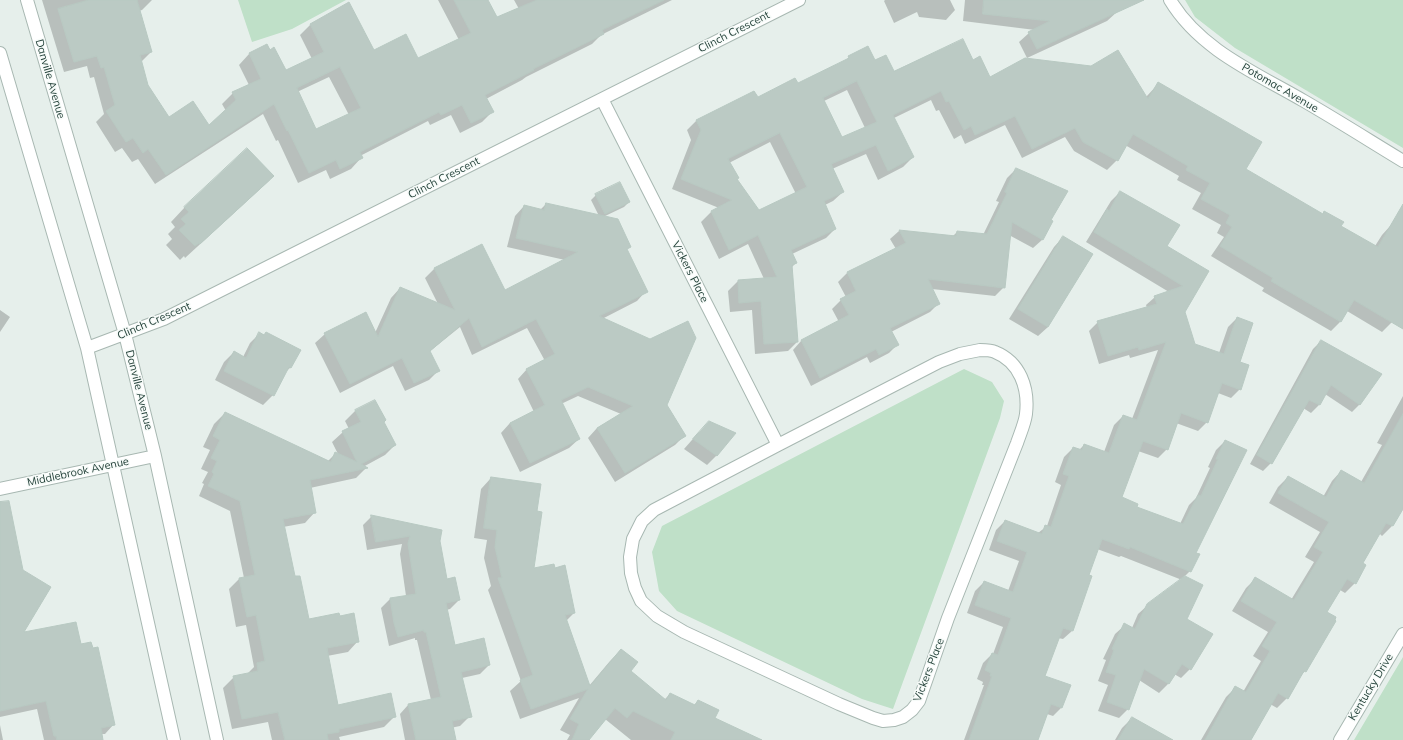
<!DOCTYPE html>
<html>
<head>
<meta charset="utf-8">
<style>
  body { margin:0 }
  canvas { display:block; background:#e6efeb }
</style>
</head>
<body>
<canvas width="1403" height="740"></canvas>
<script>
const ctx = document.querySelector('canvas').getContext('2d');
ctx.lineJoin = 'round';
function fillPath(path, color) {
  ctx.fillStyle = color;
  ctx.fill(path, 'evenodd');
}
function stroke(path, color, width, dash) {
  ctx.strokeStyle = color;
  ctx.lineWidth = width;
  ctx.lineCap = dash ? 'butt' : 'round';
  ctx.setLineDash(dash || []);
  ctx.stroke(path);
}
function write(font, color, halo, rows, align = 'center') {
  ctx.font = font + ' Mulish,sans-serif';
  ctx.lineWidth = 3;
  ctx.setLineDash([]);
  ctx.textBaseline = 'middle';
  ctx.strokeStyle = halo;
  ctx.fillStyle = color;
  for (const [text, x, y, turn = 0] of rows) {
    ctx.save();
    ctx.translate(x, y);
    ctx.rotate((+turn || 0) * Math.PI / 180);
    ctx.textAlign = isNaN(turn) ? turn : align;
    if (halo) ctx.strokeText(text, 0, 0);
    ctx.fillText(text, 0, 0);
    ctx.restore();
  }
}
fillPath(new Path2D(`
  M238 0H346L292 29 252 42Z
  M1185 0H1403V148L1235 48 1195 17Z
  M964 369 992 382 1004 401 1000 418 893 709 862 699 677 611 659 591 652 552 662 526Z
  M1403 657V740H1354Z`), '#bfe0c8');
fillPath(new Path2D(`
  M42 0H152L142 10 139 11 151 52 141 62 147 85 169 118 209 127 226 111 222 104 233 93 249 85 239 65 249 54 267 45 286 72 312 59 300 35 310 25 348 4 373 51 418 59 459 40 438 0H487L496 18 519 9 514 0H672L601 35 592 44 526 77 522 80 486 99 492 112 482 122 460 133 451 115 430 125 428 121 360 156 361 158 351 169 330 179 326 170 298 183 278 140 276 141 263 114 155 184 138 159 132 162 122 148 115 152 96 122 104 114 94 77 90 78 87 66 64 72ZM329 77 349 115 316 131 297 92Z
  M885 0H950L955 10 946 20 919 17 917 12 894 23 884 1Z
  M965 0H1111L1117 12 1107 21 1027 58 1019 42 1029 33 1035 30 963 21Z
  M849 57 875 61 893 72 973 62 990 78 1146 97 1159 83 1245 169 1322 215 1324 212 1340 226 1375 246 1382 235 1391 225 1403 232V303L1392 322 1382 332 1347 311 1340 322 1331 331 1262 291 1264 288 1211 256 1224 237 1217 233 1221 225 1192 209 1201 193 1177 180 1179 176 1125 145 1117 160 1107 170 1074 151 1065 137 1022 158 1005 125 965 144 961 135 954 139 939 110 936 111 931 100 894 118 913 157 903 167 878 180 866 154 832 169 843 192 833 201 825 205 835 229 826 238 792 254 796 263 792 267 797 342 788 351 755 354 752 310 730 312 728 291 738 281 764 279 748 244 719 259 701 222 711 212 719 208 672 189 691 140 687 130 696 121 798 85 843 63ZM847 90 865 128 842 138 824 101ZM770 142 796 194 758 211 736 179 729 163Z
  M1016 169 1049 220 1052 222 1042 240 1033 248 1009 235 1004 287 995 296 932 289 939 303 930 312 891 332 897 345 889 353 870 363 867 357 811 386 793 350 801 341 839 322 832 309 841 300 846 297 838 282 847 273 896 249 890 239 899 231 953 236 957 232 983 235 999 202 996 201 1007 178Z
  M270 180 185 258 184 256 180 260 166 245 172 239 168 234 175 227 171 222 185 207Z
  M1120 192 1166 246 1208 272 1184 312 1194 345 1219 353 1228 327 1237 318 1240 389 1231 398 1218 393 1207 422 1198 431 1176 423 1167 449 1158 458 1138 451 1120 498 1136 507 1180 524 1189 505 1196 498 1210 468 1208 467 1216 450 1225 441 1190 571 1184 577 1186 620 1190 669 1181 678 1174 674 1168 684 1159 693 1139 680 1128 709 1119 718 1098 711 1108 685 1098 681 1106 660 1103 659 1115 634 1125 625 1132 628 1138 614 1148 605 1182 580 1121 556 1119 557 1097 549 1087 575 1072 631 1063 639 1058 638 1044 677 1062 707 1053 716 1047 714 1037 740H964L984 685H982L983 682 977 679 983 663 992 654H993L1003 627 967 613 975 591 984 582 1008 591 1019 561 989 550 996 530 1005 521 1038 533 1047 526 1061 485 1055 482 1064 457 1073 448 1079 450 1084 445 1104 452 1114 425 1123 416 1132 419 1158 350 1130 358 1129 355 1099 364 1089 331 1098 322 1147 308 1146 305 1155 297 1169 292 1086 242 1111 201Z
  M596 195 629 202 624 207 603 217 630 246 626 250 646 291 637 301 602 319 666 406 685 435 675 445 615 482 588 438 597 428 621 414 578 396 561 404 579 439 569 448 520 472 501 433 510 423 534 412 518 379 527 369 545 361 527 328 472 355 460 327 429 352 438 371 429 380 405 391 393 366 340 393 315 343 325 334 375 333 391 298 400 288 438 304 425 278 434 269 482 246 505 291 565 260 507 247 515 216 524 206 540 210 546 204 599 216 591 200Z
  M1063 237 1048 327 1038 336 1009 319 1054 247Z
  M0 310 10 317 0 332Z
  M260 333 299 350 290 368 284 373 273 395 263 405 215 380 224 362 234 352 243 357 250 343Z
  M1321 341 1360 404 1352 412 1325 394 1319 405 1311 413 1303 408 1271 463 1263 471 1250 464 1313 349Z
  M1403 396V506L1392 526 1382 536 1379 533 1362 564 1355 583 1345 593 1340 590 1326 612 1305 671 1298 679 1287 698 1277 708 1270 704 1250 740H1201L1226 697 1236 687 1243 692 1261 661 1253 656 1268 632 1232 611 1246 588 1256 578 1291 600 1314 562 1305 557 1320 532 1269 503 1278 487 1288 477 1323 497 1332 481 1341 471 1361 482 1382 445 1377 443Z
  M375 401 383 422 395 445 385 455 363 467 366 468 356 478 310 488 315 512 305 523 283 527 294 578 308 620 358 641 348 652 327 656 337 706 395 716 384 727 339 737 340 740H272L268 722 232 729 223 688 234 677 247 674 254 667 246 625 236 627 229 589 239 579 244 578 230 511 199 496 204 484 202 483 208 472 201 469 210 450 203 447 214 424 225 413 328 461 336 453 338 454 332 442 343 432 349 429 345 421 355 411Z
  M699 432 717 455 707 465 684 449Z
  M491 478 536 512 533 570 574 613 566 621 589 686 610 661 621 650 630 671 664 700 670 694 693 706 698 701 714 718 759 740H631L605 719 588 740H567L570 735 560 730 579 698 520 719 510 691 521 681 488 590 491 586 484 558 487 540 474 538 481 489Z
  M372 516 439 541 446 580 459 600 450 609 446 610 454 646 489 665 480 674 462 678 469 717 460 726 431 732 445 740H405L400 714 408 705 431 700 417 640H415V638L389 646 381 608 390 599 406 596 400 554 402 544 367 550 363 525Z
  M0 539 22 633 80 645 114 724 105 734H101L102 740H44L37 709 0 717Z
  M1132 718 1171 740H1115L1122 728Z
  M0 725 3 740H0Z`), '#0003');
const building = new Path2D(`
  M89 0H137L152 52 140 55 148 85 169 117 193 101 209 125 236 100 232 92 261 79 249 53 267 44 270 50 274 47 286 70 324 52 310 24 349 2 374 50 406 34 418 58 471 33 454 0H488L497 17 537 0H664L602 30 604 34 533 69 534 70 485 95 494 112 471 123 462 105 441 115 439 112 360 152 363 158 340 169 336 160 309 173 288 130 287 131 274 104 166 175 148 149 143 153 133 138 126 142 106 111 115 105 104 67 101 68 97 56 74 62 58 9ZM340 67 361 108 316 129 297 88Z
  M984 0H1144L1037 49 1028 32 1050 21 983 14Z
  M963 39 973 60 980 56 990 77 1025 58 1091 66 1118 50 1148 99 1158 82 1262 142 1246 169 1323 214 1324 211 1344 222 1341 226 1378 247 1403 204V329L1354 300 1341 322 1271 281 1273 278 1220 246 1232 227 1226 223 1230 215 1201 199 1210 183 1186 170 1188 166 1133 134 1118 161 1083 142 1075 128 1032 149 1015 116 975 135 971 126 964 130 949 101 946 102 941 91 893 115 914 157 888 171 876 145 831 164 844 192 824 201 836 229 791 250 797 263 792 265 798 342 764 344 761 301 739 303 738 280 777 277 758 235 729 250 711 211 732 200 681 179 701 130 696 120 754 91 758 97 795 78 798 83 849 58 848 56 868 46 875 60 886 55 894 71ZM857 81 877 122 842 137 823 98ZM780 133 807 187 759 210 737 179 739 178 728 159Z
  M247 148 274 176 200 244 199 243 195 246 179 230 186 224 181 219 189 212 184 207Z
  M1016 168 1068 191 1051 220 1053 221 1043 240 1012 222 1005 288 928 279 940 304 890 328 899 345 879 355 876 349 820 378 801 340 849 315 840 299 856 291 847 272 906 243 899 230 956 236 957 231 987 234 1007 193 1005 192Z
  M620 182 630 202 605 214 595 194Z
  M1120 191 1180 225 1167 246 1209 271 1185 312 1195 344 1224 354 1237 317 1253 323 1240 362 1249 365 1241 390 1222 383 1208 423 1181 413 1168 450 1143 441 1122 497 1138 504 1137 507 1183 524 1198 495 1201 496 1218 459H1216L1225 440 1247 450 1196 553 1200 554 1191 572 1130 547 1129 549 1102 539 1089 575 1092 576 1073 631 1063 628 1045 676 1071 685 1062 708 1051 704 1038 740H969L992 676H990L991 673 985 670 992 653 998 655 1011 618 975 605 984 581 1013 592 1027 552 997 541 1005 520 1042 534 1045 525 1051 527 1069 476 1063 474 1073 447 1082 450 1084 444 1109 453 1123 415 1137 420 1166 342 1139 350 1138 347 1108 356 1097 321 1157 304 1154 296 1183 286 1094 232 1107 209 1109 211Z
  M546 203 618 219 631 247 627 249 648 292 599 316 650 339 688 321 696 338 667 405 686 436 625 473 597 428 633 406 588 387 561 400 580 439 530 463 510 423 545 405 526 369 555 354 536 319 482 347 469 318 430 351 440 371 414 383 402 358 350 384 324 333 366 312 378 337 400 287 455 310 434 268 482 244 505 290 578 252 516 238 524 205 544 210Z
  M1063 236 1093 254 1048 327 1018 309Z
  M259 332 264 335 266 332 301 350 291 368 289 367 274 396 224 371 234 351 246 358Z
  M1321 340 1382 374 1360 405 1331 385 1320 405 1309 400 1272 464 1257 455Z
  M375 400 386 420 384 422 396 445 361 464 368 468 310 480 316 513 283 519 295 576H300L309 619 339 613 340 616 354 613 359 642 327 648 338 705 391 693 396 717 339 729V732L327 734 328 740H285L278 712 242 719 233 676 258 671 257 663 265 661 256 615 247 617 239 578 255 575 240 501 208 486 214 474 212 472 217 461 211 458 220 440 213 436 225 412 331 462 335 452 357 462 342 431 361 422 355 410Z
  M1403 414V509L1393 526 1386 523 1363 563 1366 565 1356 584 1347 579 1327 612 1336 617 1335 620 1336 621 1306 672 1304 671 1288 699 1278 693 1251 740H1205L1235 686 1246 692 1270 651 1262 646 1277 622 1241 601 1255 577 1294 600 1323 552 1314 547 1329 522 1278 493 1288 476 1326 497 1341 470 1364 483Z
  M709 421 736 433 717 456 693 439Z
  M491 477 541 484 537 511 542 512 534 568 554 564 555 568 565 565 575 613 565 615 590 686 621 649 638 662 631 671 666 700 670 693 695 705 698 700 719 710 715 718 762 740H671L675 732 633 711 627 718 615 708 589 740H572L579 724 570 719 588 689 531 709 520 680 533 675 498 578H502L495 547 497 530 484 528Z
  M9 501 23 570 51 587 24 632 76 622 81 644 91 642 93 648 98 647 115 725 101 728 103 740H57L56 736H54L46 701 0 711V502Z
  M371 515 442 530 440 541 447 579 455 577 460 600 446 603 455 645 484 638 490 665 461 672 472 717 452 721 456 740H416L408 704 441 697 426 632H424V630L398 637 394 623 390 598 416 594 408 544 410 536 376 542Z
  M1185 576 1203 585 1187 619 1213 634 1191 670 1182 664 1169 684 1144 669 1129 710 1107 702 1116 675 1106 672 1114 650 1112 649 1124 623 1135 629 1147 604Z
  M1132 717 1173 740H1118Z`);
fillPath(building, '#bbcac4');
stroke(building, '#b8c9c2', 1);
const minor = new Path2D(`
  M27 0 125 334 155 456 217 740
  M1170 0C1200 50 1256 73 1304 101 1337 120 1370 141 1403 161
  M0 53 87 348 174 740
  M602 99 778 445
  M87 348 164 319 799 0
  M980 350C985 350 991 350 995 352 1020 362 1029 388 1026 414 1025 423 1020 434 1017 443L948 618 919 701 912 710 903 717 894 720 883 721 873 718 839 704 684 632 657 616 641 601 635 588 631 573 630 557 633 539 642 521 654 510 778 445 939 362 960 354Z
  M0 489 155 456
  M1340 740 1403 634`);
stroke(minor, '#a8b8b2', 14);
stroke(minor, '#fff', 12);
write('11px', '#24423a', '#f7fbf9', [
  ["Clinch Crescent",734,32,-27],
  ["Danville Avenue",50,79,74],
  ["Potomac Avenue",1280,88,30],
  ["Clinch Crescent",444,178,-27],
  ["Vickers Place",690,272,63],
  ["Clinch Crescent",154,321,-23],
  ["Danville Avenue",139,390,76],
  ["Middlebrook Avenue",78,472,-12],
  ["Vickers Place",929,670,-69],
  ["Kentucky Drive",1371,687,-59]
]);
</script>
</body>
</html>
